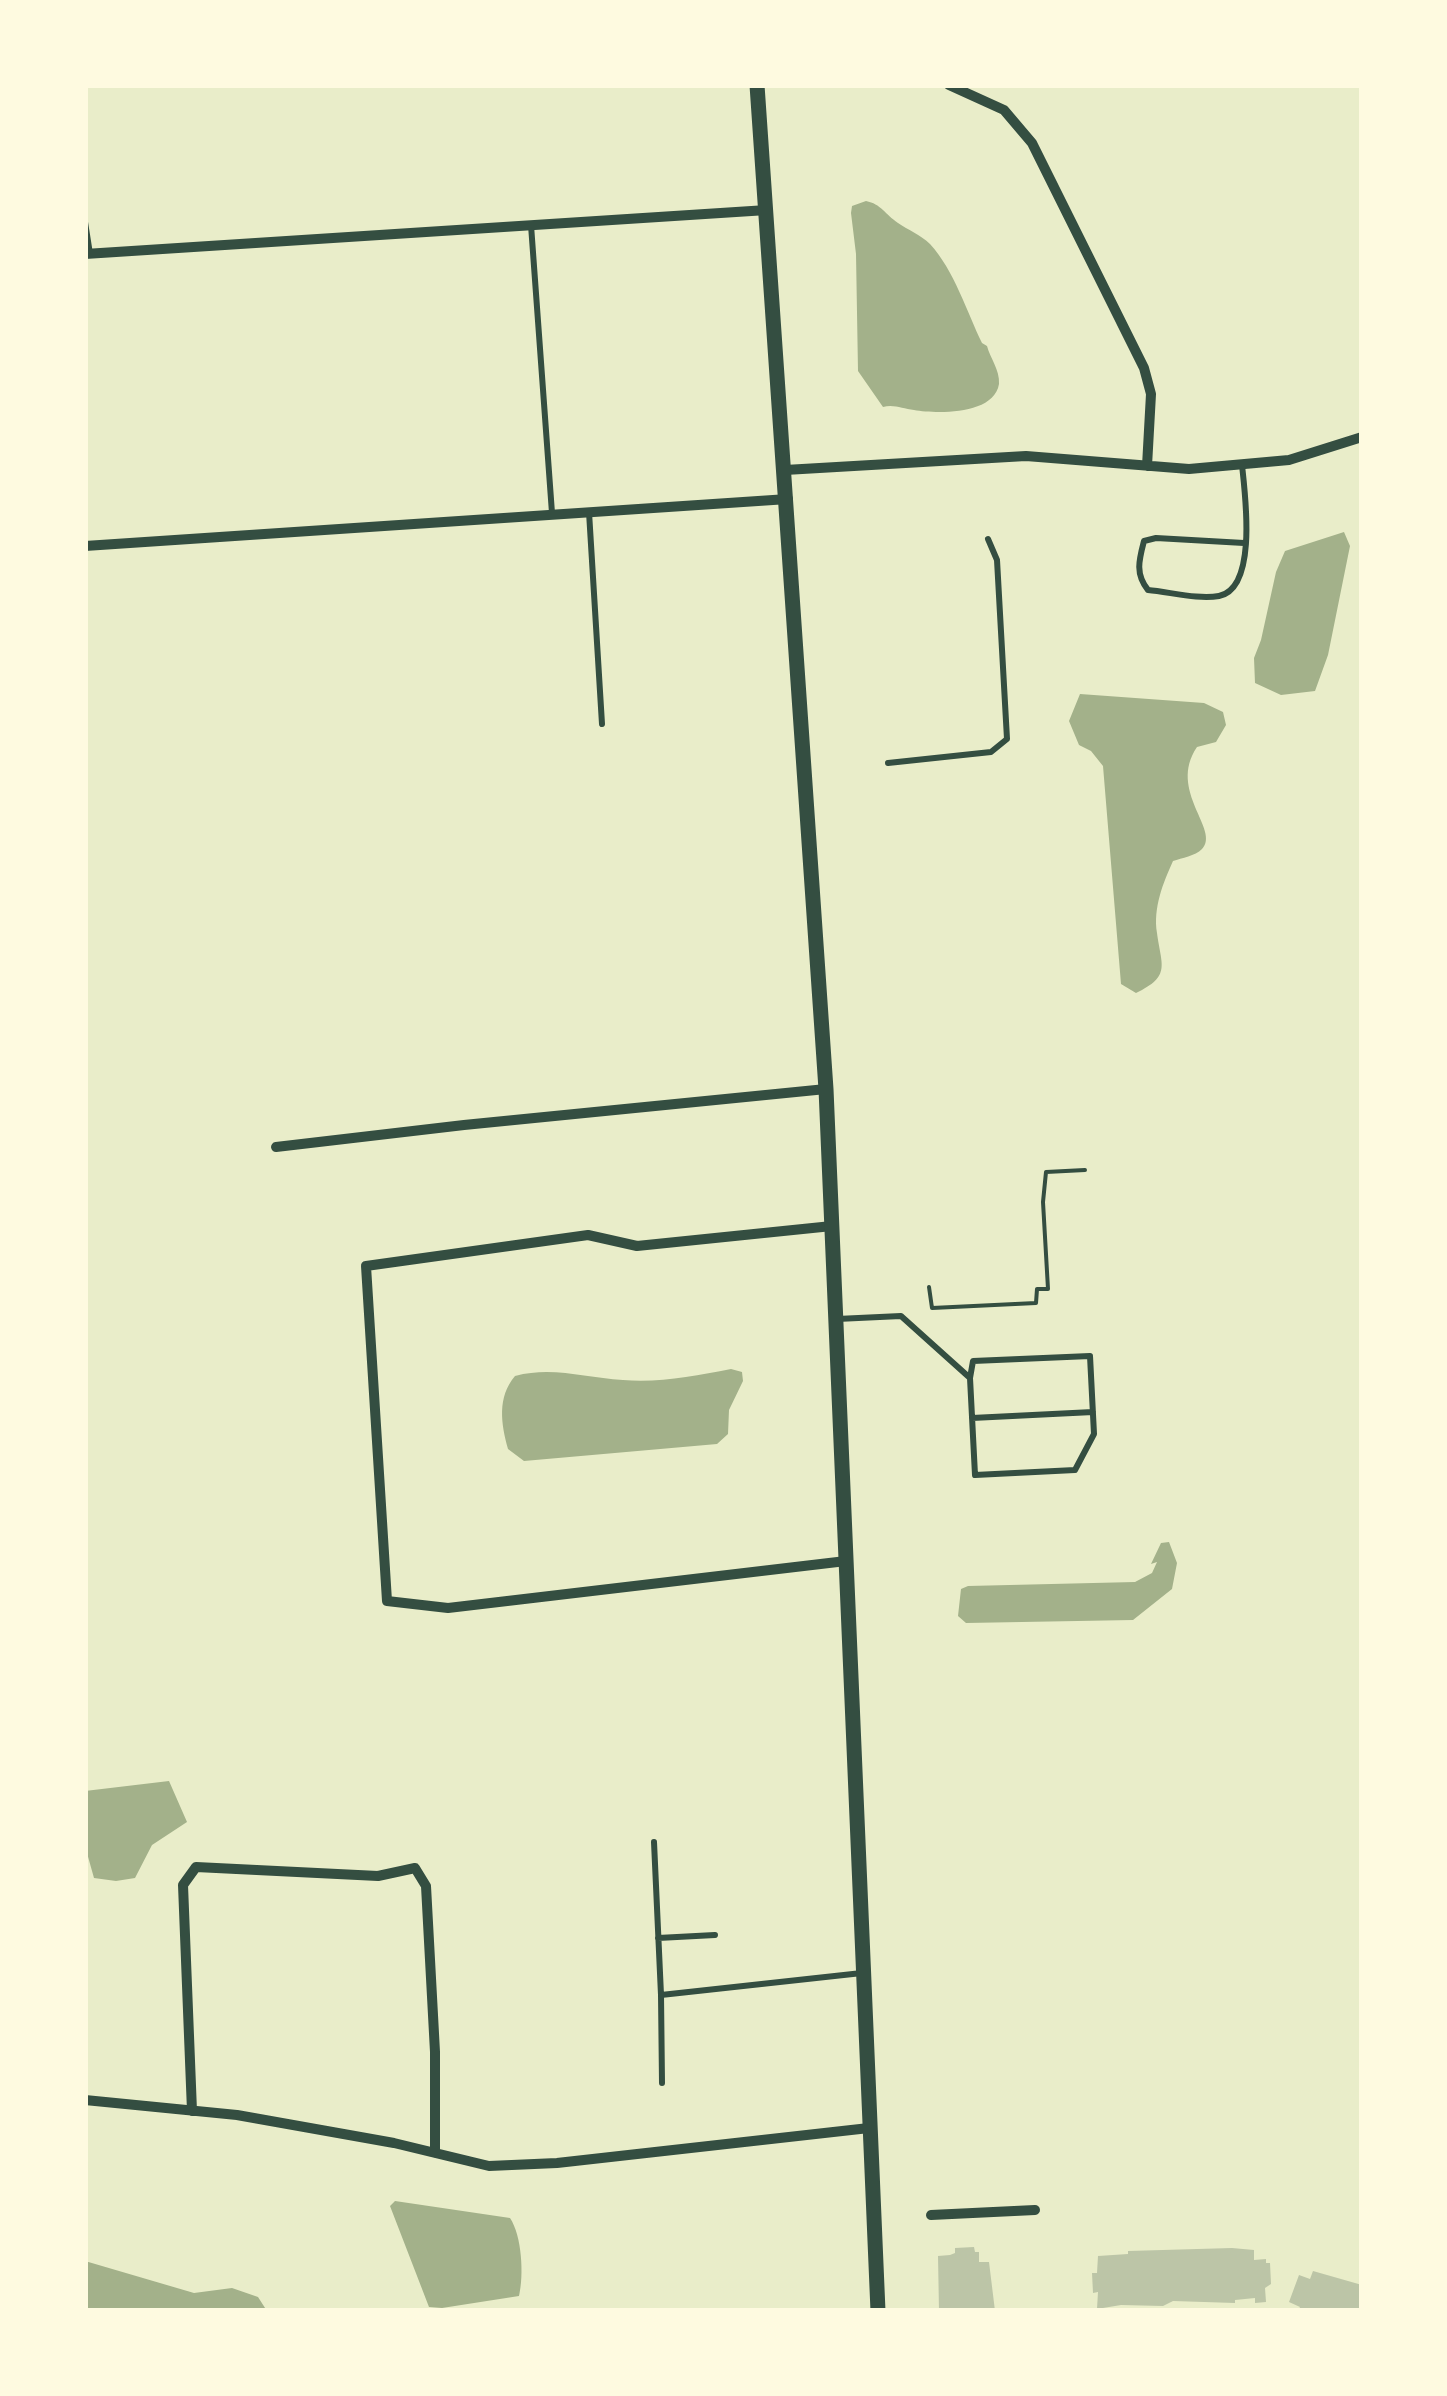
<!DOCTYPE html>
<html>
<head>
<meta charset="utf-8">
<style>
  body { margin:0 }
  #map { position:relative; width:1447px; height:2396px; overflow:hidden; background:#e9edc9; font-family:"Times New Roman",serif }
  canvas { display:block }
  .frame { position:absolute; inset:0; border:88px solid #fefae0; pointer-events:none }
</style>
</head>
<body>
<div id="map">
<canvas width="1447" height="2396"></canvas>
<div class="frame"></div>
</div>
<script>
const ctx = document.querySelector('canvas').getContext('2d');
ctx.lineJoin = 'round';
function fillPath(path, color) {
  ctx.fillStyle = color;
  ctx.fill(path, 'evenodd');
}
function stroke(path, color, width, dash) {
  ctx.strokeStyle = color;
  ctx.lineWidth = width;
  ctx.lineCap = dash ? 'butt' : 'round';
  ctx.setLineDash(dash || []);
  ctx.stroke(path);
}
fillPath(new Path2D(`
  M866 201C881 204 885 214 898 223 908 230 921 235 930 244 954 270 967 312 982 343L987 346C990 358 1000 370 999 384 994 415 937 414 914 410 903 409 894 404 883 407L858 371 856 254 851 213 852 206Z
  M1344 532 1350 546 1328 655 1315 691 1281 695 1255 683 1254 658 1261 640 1276 572 1285 551Z
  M1080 694 1204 703 1223 712 1226 725 1216 742 1197 747C1167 791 1221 830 1202 849 1195 856 1182 858 1173 861 1163 883 1153 908 1157 933 1161 965 1172 976 1136 993L1121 984 1103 766 1091 751 1079 745 1069 721Z
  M731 1369 742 1372 743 1381 729 1410 728 1434 717 1444 524 1461 508 1449C501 1424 497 1397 515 1376 553 1366 585 1378 623 1380 659 1383 695 1376 731 1369Z
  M1169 1542 1177 1563 1172 1589 1133 1620 966 1623 958 1616 961 1589 968 1586 1135 1582 1152 1573 1157 1562 1151 1564 1161 1543Z
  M169 1781 187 1822 152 1845 135 1878 116 1881 94 1878 85 1846V1791Z
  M395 2201 510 2218C522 2236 524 2275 519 2296L442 2308 429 2307 390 2206Z
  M85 2261 194 2293 232 2288 258 2297 267 2311H85Z`), '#a3b18a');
fillPath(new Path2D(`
  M974 2247 975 2252H979V2262H989L995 2311H939L938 2256 950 2255 955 2253V2248Z
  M1232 2248 1254 2250V2260L1266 2259V2263H1270L1271 2284 1265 2288 1266 2302 1255 2303V2298L1235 2300V2303L1173 2301 1163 2306 1121 2305 1097 2309 1098 2292 1093 2293 1092 2273H1097L1098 2256 1128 2254V2251Z
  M1313 2271 1362 2285V2311H1298L1300 2307 1289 2302 1299 2275 1310 2279Z`), '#bcc5a7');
stroke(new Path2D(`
  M929 1287 932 1308 1036 1303 1037 1289H1048L1043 1202 1046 1172 1085 1170`), '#344e41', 4);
stroke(new Path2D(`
  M85 222 90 254
  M531 225 552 513
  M1242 465C1245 494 1258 588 1219 596 1199 600 1170 592 1148 590 1135 574 1139 560 1144 541L1156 538 1244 543
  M589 512 602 724
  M888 763 991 752 1007 739 997 560 988 539
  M837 1319 901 1316 970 1378 975 1475 1075 1470 1094 1434 1090 1356 973 1361 970 1378
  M972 1418 1093 1412
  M654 1842 661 1995 862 1973
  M658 1938 715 1935
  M661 1995 662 2083`), '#344e41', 6);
stroke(new Path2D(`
  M949 85 1004 110 1032 143 1144 368 1151 394 1147 466
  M85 254 767 210
  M785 470 1026 456 1189 469 1289 460 1362 437
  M85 546 788 499
  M276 1147 464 1125 826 1089
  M832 1226 637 1246 588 1235 366 1266 387 1601 448 1608 846 1561
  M85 2100 237 2115 394 2143 489 2166 557 2163 869 2128
  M192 2111 183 1885 196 1867 378 1876 415 1868 426 1886 435 2052V2153
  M931 2215 1035 2210`), '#344e41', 10);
stroke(new Path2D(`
  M757 85 826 1089 878 2311`), '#344e41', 15);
</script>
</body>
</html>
